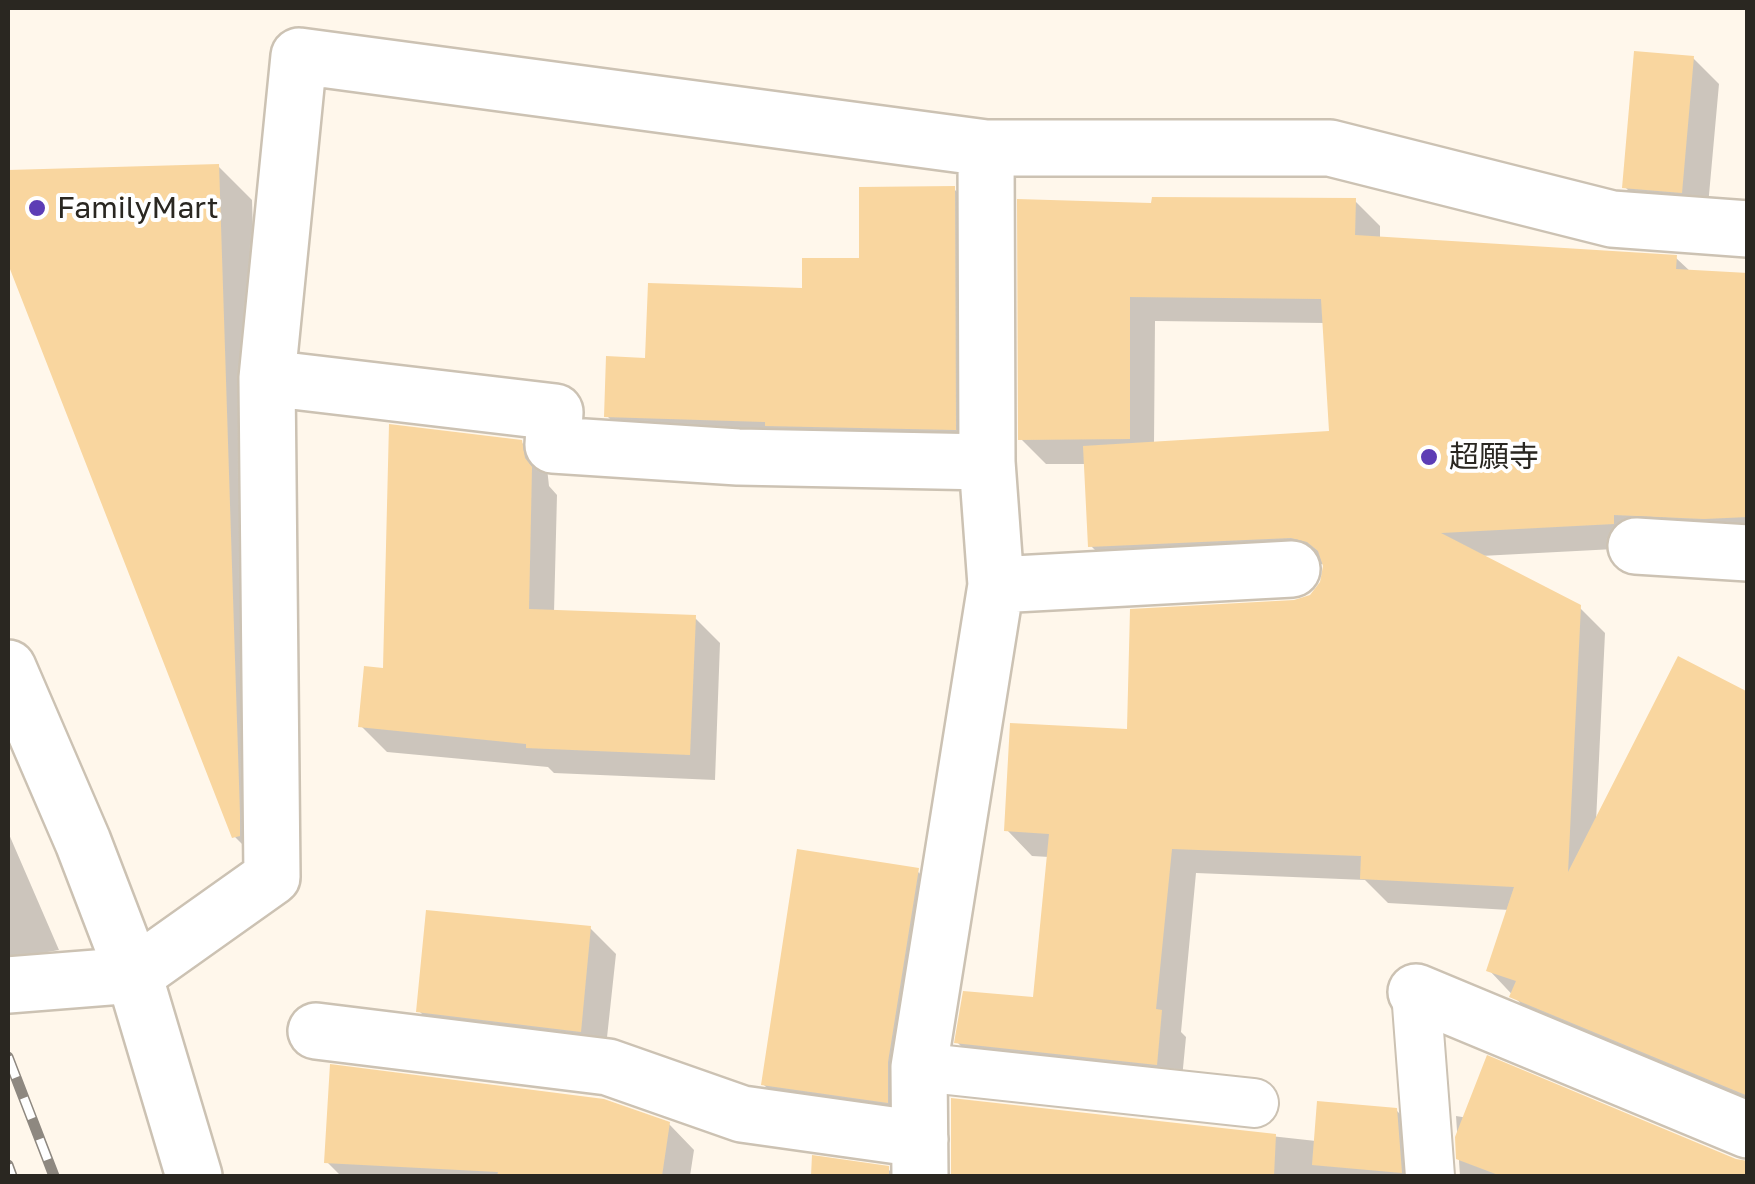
<!DOCTYPE html>
<html>
<head>
<meta charset="utf-8">
<style>
  body { margin:0 }
  #map { position:relative; width:1755px; height:1184px; overflow:hidden; background:#fff7eb; font-family:"Golos Text",sans-serif }
  canvas { display:block }
  .frame { position:absolute; inset:0; border:10px solid #2a2721; pointer-events:none }
</style>
</head>
<body>
<div id="map">
<canvas width="1755" height="1184"></canvas>
<div class="frame"></div>
</div>
<script>
const ctx = document.querySelector('canvas').getContext('2d');
ctx.lineJoin = 'round';
function fillPath(path, color) {
  ctx.fillStyle = color;
  ctx.fill(path, 'evenodd');
}
function stroke(path, color, width, dash) {
  ctx.strokeStyle = color;
  ctx.lineWidth = width;
  ctx.lineCap = dash ? 'butt' : 'round';
  ctx.setLineDash(dash || []);
  ctx.stroke(path);
}
function write(font, color, halo, rows, align = 'center') {
  ctx.font = font + ' "Golos Text","Noto Sans JP",sans-serif';
  ctx.lineWidth = 8;
  ctx.setLineDash([]);
  ctx.textBaseline = 'middle';
  ctx.strokeStyle = halo;
  ctx.fillStyle = color;
  for (const [text, x, y, turn = 0] of rows) {
    ctx.save();
    ctx.translate(x, y);
    ctx.rotate((+turn || 0) * Math.PI / 180);
    ctx.textAlign = isNaN(turn) ? turn : align;
    if (halo) ctx.strokeText(text, 0, 0);
    ctx.fillText(text, 0, 0);
    ctx.restore();
  }
}
fillPath(new Path2D(`
  M1693 58 1719 84 1707 217 1650 213 1625 187Z
  M218 166 252 200 273 869 268 870 234 836 8 257 9 172Z
  M954 189 986 221 987 461 639 448 607 416 647 360 804 291 862 260Z
  M1355 201 1380 226V239L1676 258 1691 272 1748 276V542L1481 556 1579 607 1605 633 1596 822 1748 694V1109L1538 1022 1489 970 1509 910 1388 903 1365 880 1196 873 1181 1032 1186 1037 1181 1089 982 1068 957 1042 1035 1000 1049 857 1032 856 1007 830 1295 602 1311 597 1322 585 1324 564 1116 571 1091 546 1086 464H1046L1021 439 1154 206ZM1155 321 1325 323 1332 433 1154 444Z
  M521 442 547 468 549 486 557 495 554 613 695 618 720 643 715 780 554 773 548 767 387 752 361 726 386 671Z
  M8 832 59 950 8 959Z
  M917 871 943 896 912 1127 789 1110 763 1084Z
  M590 928 616 954 605 1056 444 1036 419 1011Z
  M953 1101 1316 1141 1396 1110 1422 1136 1425 1176H954Z
  M1456 1116 1748 1163V1176H1460Z
  M669 1124 694 1150 690 1176H341L327 1162Z
  M814 1158 887 1168 895 1176H813Z`), '#0003');
fillPath(new Path2D(`
  M1634 51 1694 56 1682 193 1622 188Z
  M219 164 240 815V836L232 838 8 264V170Z
  M955 186 956 430 765 426V422L604 417 606 356 645 358 648 283 802 288V258H859V187Z
  M1152 197 1356 198 1355 235 1677 255 1676 269 1748 273V517L1704 519 1614 515V524L1441 533 1581 605 1568 872 1678 656 1748 692V1096L1509 997 1516 981 1486 971 1514 887 1360 879 1361 856 1172 849 1156 1009 1162 1010 1157 1065 954 1043 963 991 1033 997 1049 834 1004 831 1010 723 1127 729 1130 609 1294 600 1310 595 1320 582 1323 566 1318 551 1307 542 1291 538 1088 547 1083 446 1329 431 1321 299 1130 297V439L1018 440 1017 199 1151 203Z
  M389 424 522 440 525 458 532 467 529 609 696 615 690 755 526 748V744L358 727 364 666 383 668Z
  M797 849 919 868 888 1062V1103L761 1085Z
  M426 910 591 926 581 1032 416 1012Z
  M1487 1055 1736 1159 1748 1161V1176H1501L1456 1159 1455 1137Z
  M330 1064 604 1099 670 1122 662 1176H497L498 1172 324 1163Z
  M951 1098 1276 1134 1274 1176H951Z
  M1317 1101 1397 1108 1402 1173 1312 1165Z
  M812 1155 889 1166V1176H811Z`), '#f9d69f');
const service = new Path2D(`
  M1416 992 1430 1176
  M919 1067 1254 1103`);
const minor = new Path2D(`
  M267 378 555 412 553 445 738 457 987 462
  M1636 546 1748 553
  M996 585 1292 569
  M8 985 134 975 272 877 267 378 299 56 986 148H1330L1612 219 1748 229
  M1416 992 1748 1130
  M316 1031 608 1067 742 1114 920 1139
  M920 1176 919 1067 996 585 987 462 986 148`);
const secondary = new Path2D(`
  M8 668 83 842 134 975 194 1176`);
stroke(service, '#ccc2b3', 52);
stroke(minor, '#ccc2b3', 60);
stroke(secondary, '#ccc2b3', 60);
stroke(service, '#fff', 48);
stroke(minor, '#fff', 55);
stroke(secondary, '#fff', 55);
const rail = new Path2D(`
  M8 1057 54 1176
  M8 1165 12 1176`);
stroke(rail, '#8e8880', 11);
stroke(rail, '#fff', 8, [22]);
for (const [x, y, r, color] of [
  [37,208,10,"#5d3db5"],
  [1429,457,10,"#5d3db5"]
]) {
  const dot = new Path2D();
  dot.arc(x, y, r, 0, 2 * Math.PI);
  ctx.fillStyle = color;
  ctx.fill(dot);
  stroke(dot, '#fff', 4);
}
write('30px', '#2a2721', '#fff', [
  ["FamilyMart",57,208],
  ["超願寺",1449,457]
], 'left');
</script>
</body>
</html>
